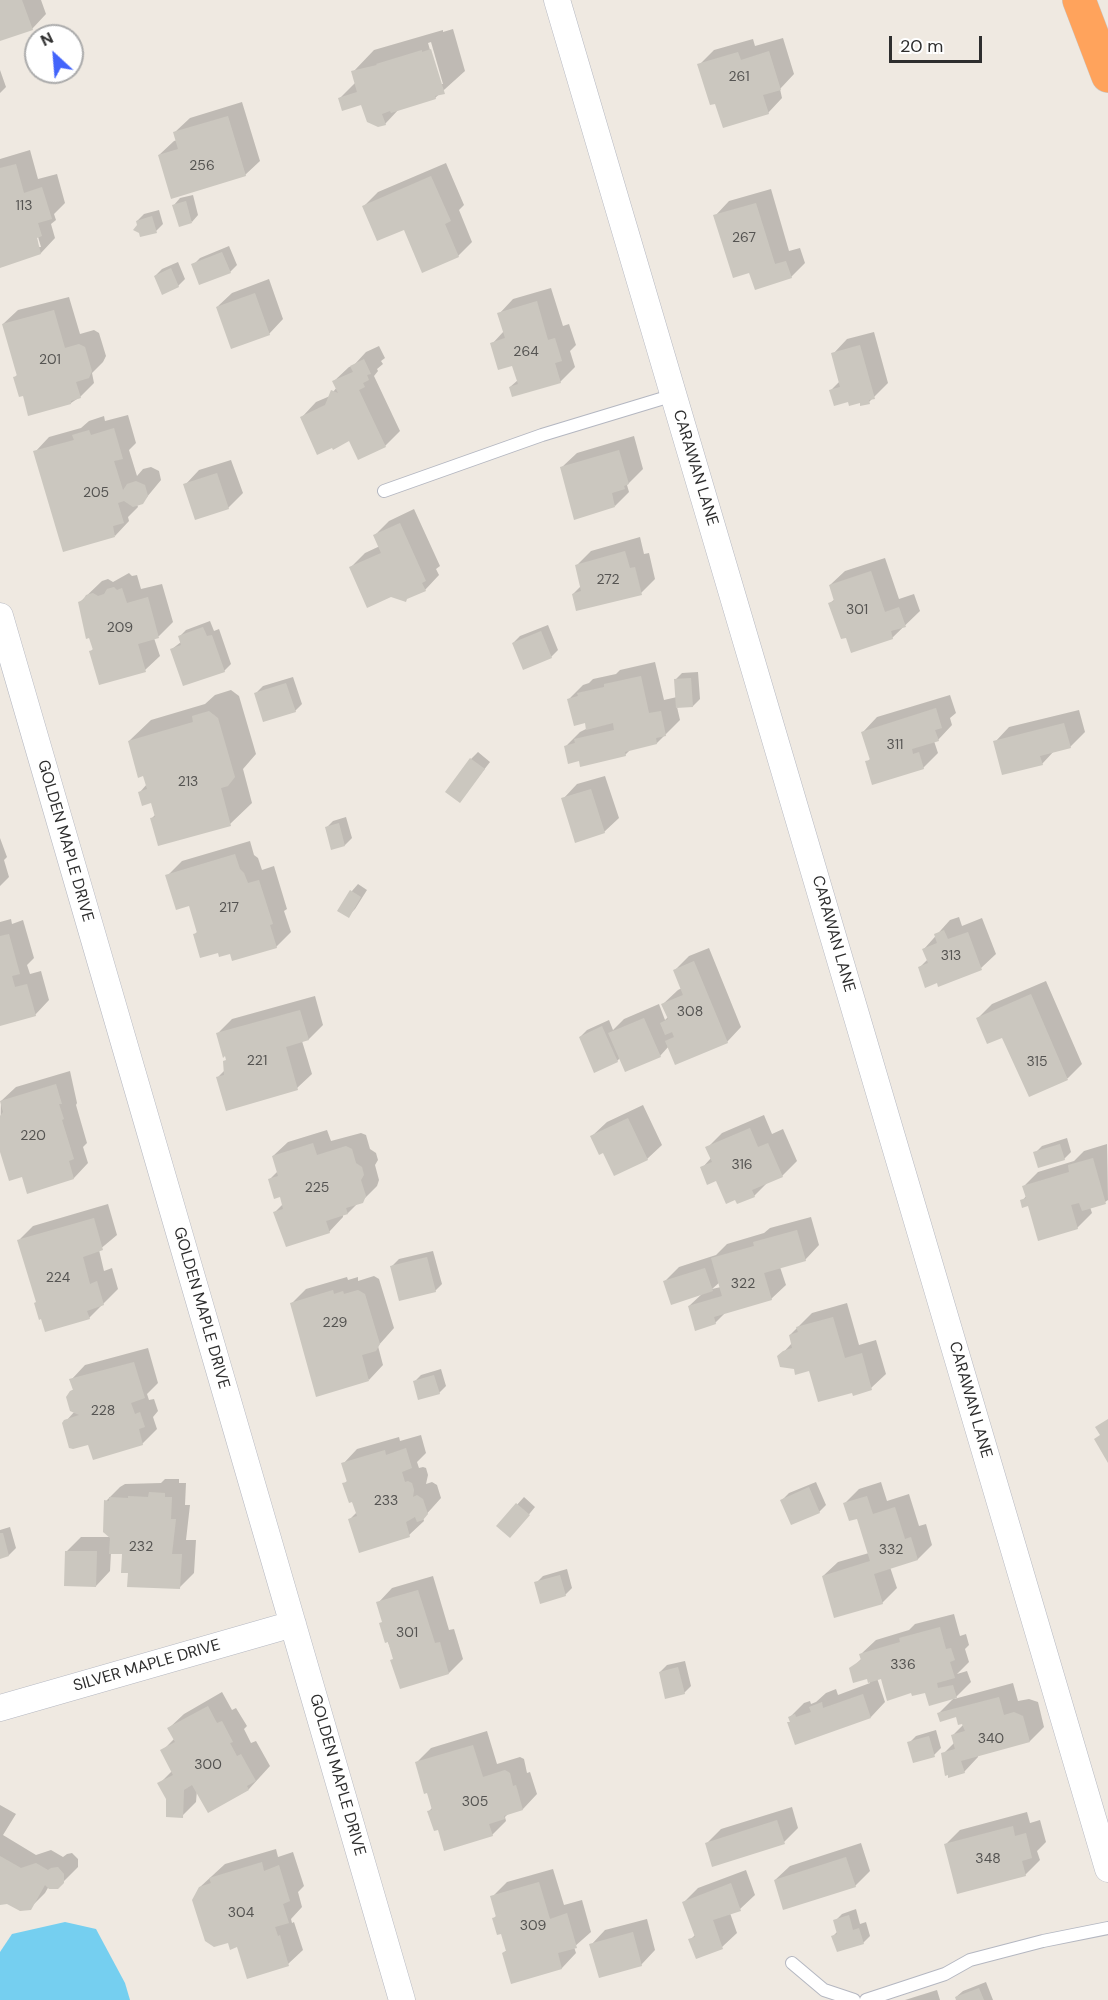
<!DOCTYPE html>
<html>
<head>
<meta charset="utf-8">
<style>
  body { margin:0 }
  #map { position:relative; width:1108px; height:2000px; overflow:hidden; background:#efe9e1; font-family:"DM Sans",sans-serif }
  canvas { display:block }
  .north { position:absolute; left:24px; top:24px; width:60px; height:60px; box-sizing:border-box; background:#fff; border:2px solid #ababab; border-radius:50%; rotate:334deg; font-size:16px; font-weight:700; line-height:24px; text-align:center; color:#2e2e2e }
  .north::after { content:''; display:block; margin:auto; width:21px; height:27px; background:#4264fb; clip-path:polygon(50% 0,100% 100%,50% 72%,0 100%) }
  .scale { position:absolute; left:889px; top:36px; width:93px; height:27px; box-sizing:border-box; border:3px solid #2e2e2e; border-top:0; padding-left:8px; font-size:18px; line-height:21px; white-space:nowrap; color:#2e2e2e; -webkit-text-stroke:4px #fff; paint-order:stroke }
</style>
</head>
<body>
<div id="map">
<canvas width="1108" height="2000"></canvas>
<div class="north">N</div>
<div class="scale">20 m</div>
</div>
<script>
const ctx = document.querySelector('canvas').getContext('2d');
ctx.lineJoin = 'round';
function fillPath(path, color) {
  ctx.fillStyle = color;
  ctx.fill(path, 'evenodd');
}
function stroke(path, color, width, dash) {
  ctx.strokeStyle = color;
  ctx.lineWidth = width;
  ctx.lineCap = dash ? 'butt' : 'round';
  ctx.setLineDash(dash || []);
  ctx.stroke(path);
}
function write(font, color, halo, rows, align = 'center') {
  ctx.font = font + ' "DM Sans",sans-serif';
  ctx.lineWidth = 5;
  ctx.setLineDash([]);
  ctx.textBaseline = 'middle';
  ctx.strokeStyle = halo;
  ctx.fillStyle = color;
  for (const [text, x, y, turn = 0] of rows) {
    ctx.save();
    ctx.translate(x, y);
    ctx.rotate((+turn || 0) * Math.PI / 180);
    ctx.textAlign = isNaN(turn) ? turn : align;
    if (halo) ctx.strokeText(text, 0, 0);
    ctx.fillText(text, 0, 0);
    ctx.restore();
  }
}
fillPath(new Path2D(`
  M65 1922 96 1929 125 1983 130 2000H0V1952L12 1934Z`), '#75cff0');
fillPath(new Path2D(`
  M0 0H41L46 14 32 29 0 40Z
  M453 29 465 71 435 98 400 108 385 124 362 103 340 98 356 82 353 72 374 50 443 30V32ZM431 42 443 84H440L428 43Z
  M783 38 794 74 780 89 782 98 768 113 699 65 714 50 753 39 755 46Z
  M0 70 6 87 0 93Z
  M242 102 260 161 245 175 159 155 174 141 177 140 175 132 190 118Z
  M30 150 38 179 57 174 65 203 54 214 56 220 51 224 55 238 41 253 0 266V159ZM36 230 41 247H38Z
  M446 163 464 205 459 210 472 242 458 256 364 206 378 192Z
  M771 189 789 251 800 248 805 263 791 277 715 216 729 201Z
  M193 195 198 215 192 222 174 205 180 198Z
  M159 210 163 224 156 231 138 225 137 221 144 214Z
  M229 246 237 265 230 272 193 265 200 258Z
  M178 262 185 279 178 286 155 276 162 269Z
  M269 279 283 319 269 334 217 307 232 293Z
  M551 288 563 326 569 324 576 345 570 351 575 367 560 382 510 387 518 380 513 365 492 344 504 331 499 314 513 299Z
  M69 297 80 334 94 330 99 333 106 356 103 362 92 373 94 383 80 397 71 403 24 394 14 378 18 374 3 324 18 310Z
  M874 332 888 383 869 402 849 400 831 390 840 381 833 354 847 339Z
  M379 346 385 358 381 361 383 364 377 369 378 371 374 376 400 431 385 446 349 439 302 417 316 402 330 396 337 387 334 381 349 367 354 365 366 352Z
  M128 415 136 443 129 450 137 476 143 469 151 467 159 471 161 480 142 503 137 504 138 507 128 517 129 521 115 536 35 452 49 437 81 428 89 421 104 416 105 421Z
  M634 436 643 469 627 485 629 492 615 506 562 467 577 453Z
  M231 460 243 493 228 508 185 485 199 470Z
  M414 509 440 566 436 569 439 575 425 590 410 596 351 567 365 553 380 546 375 535 389 521Z
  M640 537 644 554 649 553 655 579 641 593 573 594 581 586 576 566 591 551Z
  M885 558 899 599 914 594 920 611 892 638 830 603 835 599 830 585 845 571Z
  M129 573 132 576 137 575 141 589 162 584 173 622 159 636 154 638 160 656 145 670 91 651 94 648 80 602 102 581 108 579 113 582Z
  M210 621 214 631 219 629 231 664 224 671 172 649 181 642 179 637 186 630Z
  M548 625 558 650 551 657 513 643 520 636Z
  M655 662 664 700 677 697 675 680 682 673 698 672 700 699 693 706 677 707 680 720 657 743 631 749 625 755 580 759 566 746 580 732 588 728 586 722 569 699 583 685 589 683 593 679 616 674 620 670Z
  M293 677 302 704 295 711 256 693 263 686Z
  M231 690 239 696 256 754 243 769 252 803 230 824 152 818 156 814 152 802 140 792 147 784 129 741 151 720 205 704 215 695Z
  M950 695 956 713 950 718 952 725 938 740 934 741 938 753 923 768 867 762 871 758 863 732 877 717Z
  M1079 710 1085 732 1070 747 1055 750 1042 764 995 742 1009 727Z
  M478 752 490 762 460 801 471 759Z
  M605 776 619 818 604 832 563 799 577 784Z
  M346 817 352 838 345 845 332 848 326 828 333 821Z
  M0 838 7 857 4 860 9 877 0 886Z
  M250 841 254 855 258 858 262 870 274 866 287 909 284 911 291 932 276 947 231 952 219 951 194 935 198 931 190 904 167 876 182 861Z
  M358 884 367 890 355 909 348 916 352 891Z
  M959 917 962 926 982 918 996 954 981 968 939 985 937 981 919 968 928 959 924 949 950 920Z
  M11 919 12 924 23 920 34 958 27 965 30 974 41 971 49 1000 35 1015 0 1025V922Z
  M709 948 741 1027 727 1042 669 1046 660 1056 620 1058 617 1061 580 1037 587 1030 609 1020 613 1030 624 1019 659 1004 665 1020 668 1017 663 1004 678 990 682 988 675 970 689 956Z
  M1046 981 1082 1064 1068 1078 1030 1095 1003 1036 977 1019 992 1004Z
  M315 996 323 1025 309 1039 302 1041 312 1074 297 1088 217 1078 225 1070 228 1059 218 1033 232 1019Z
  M70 1071 77 1103 76 1105 87 1143 83 1147 88 1163 74 1178 23 1175 0 1151 1 1101 16 1087Z
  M643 1105 662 1145 647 1159 604 1151 592 1136 607 1122Z
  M764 1115 772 1134 783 1129 797 1161 782 1176 768 1182 754 1196 717 1179 702 1168 711 1158 707 1148 722 1133Z
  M327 1130 331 1141 361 1133 366 1135 370 1149 376 1153 378 1160 375 1165 379 1180 377 1186 362 1201 358 1203 348 1213 343 1215V1217L329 1232 275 1212 283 1204 281 1195 270 1179 278 1171 273 1156 288 1142Z
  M1067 1138 1071 1152 1064 1159 1035 1153 1042 1146Z
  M1107 1144 1108 1200 1105 1202 1090 1207 1092 1213 1077 1228 1022 1201 1027 1195 1024 1186 1038 1172 1074 1161 1084 1151Z
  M108 1204 117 1235 99 1250 104 1271 112 1268 118 1289 89 1318 37 1302 19 1240 33 1226Z
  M811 1217 819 1245 805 1260 780 1267 786 1285 771 1299 726 1312 715 1323 689 1306 703 1293 665 1281 679 1267 716 1255 727 1244 764 1233 770 1228ZM720 1282 721 1287 712 1289Z
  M433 1251 442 1284 435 1291 392 1266 399 1259Z
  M374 1276 379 1279 394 1328 378 1346 383 1365 369 1380 292 1303 306 1289 347 1277 348 1280 358 1277V1281Z
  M847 1303 859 1345 876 1340 886 1374 871 1388 810 1369 795 1368 779 1357 792 1343 790 1335 812 1313Z
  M148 1348 158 1383 147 1394 149 1400 154 1399 158 1411 153 1417 157 1429 142 1444 89 1443 66 1421 75 1411 71 1391 74 1389 71 1380 85 1365Z
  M441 1369 446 1386 439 1393 414 1382 421 1375Z
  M421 1435 426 1453 417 1462 419 1468 423 1467 426 1468 428 1475 426 1484 432 1482 437 1485 441 1498 423 1518 424 1521 409 1535 350 1519 357 1512 344 1484 348 1480 343 1464 357 1449 399 1437 400 1441Z
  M165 1479H179V1483H186L185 1505H190L186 1540H196L194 1573 179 1588 129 1572 124 1552H111L110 1571 96 1586 67 1551 81 1537H111L106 1501 120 1487 125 1484 161 1483Z
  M816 1482 826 1505 819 1512 782 1500 789 1493Z
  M881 1482 887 1501 909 1494 919 1526 926 1524 932 1545 918 1559 890 1567 897 1588 882 1603 823 1576 838 1562 869 1553 858 1517 845 1503 859 1489Z
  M524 1497 535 1507 517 1529 498 1526Z
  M10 1527 16 1548 9 1555 0 1557V1530Z
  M567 1569 572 1588 565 1595 536 1583 543 1576Z
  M433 1576 449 1630 454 1629 463 1659 449 1673 394 1658 381 1624 383 1621 378 1603 392 1588Z
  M954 1614 960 1636 966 1634 969 1645 965 1649 969 1662 957 1674 967 1671 971 1682 954 1699 1013 1683 1018 1701 1029 1699 1038 1702 1044 1727 1030 1741 978 1755V1757L964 1772 943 1754 955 1742 953 1735 964 1724 958 1716 939 1713 955 1697 927 1691 912 1692 882 1677 877 1678 885 1702 871 1717 796 1743 789 1723 791 1720 790 1717 804 1703 810 1701 811 1704 816 1702 826 1693 836 1689 838 1695 870 1683 868 1677 851 1669 862 1658 861 1654 876 1640 909 1630 915 1624Z
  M685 1661 691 1686 684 1693 660 1672 667 1665Z
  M222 1692 232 1710 236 1708 247 1726 244 1729 251 1743 256 1741 270 1766 249 1789 197 1790 196 1802 182 1816 167 1798 159 1784 173 1770 162 1751 175 1738 169 1728 184 1714Z
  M936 1730 941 1748 934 1755 909 1743 916 1736Z
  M487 1731 497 1764 520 1757 524 1759 527 1773 530 1772 537 1794 523 1809 509 1813 505 1817 506 1821 492 1835 439 1828 429 1811 433 1807 416 1763 431 1748Z
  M0 1805 16 1814 3 1835 36 1855 51 1850 63 1857 67 1854 72 1853 78 1859V1867L63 1882 49 1886 45 1893 30 1908 7 1903H0Z
  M792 1807 798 1828 784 1842 706 1844 721 1829Z
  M1027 1812 1030 1823 1040 1820 1046 1842 1037 1851 1040 1860 1025 1875 946 1844 960 1830Z
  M861 1843 870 1871 855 1886 775 1880 790 1866Z
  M276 1849 278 1857 293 1852 304 1886 298 1892 302 1907 291 1919 292 1923 294 1922 303 1950 288 1964 238 1945 200 1887 225 1864Z
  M553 1869 564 1905 582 1900 591 1932 574 1947 576 1953 562 1968 512 1982 503 1953 507 1950 502 1932 494 1918 497 1915 492 1897 507 1882Z
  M746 1870 755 1895 740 1909 730 1913 737 1933 722 1947 690 1940 695 1935 684 1902 698 1888Z
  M856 1909 860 1924 866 1922 870 1936 863 1943 833 1936 838 1931 835 1921 842 1914Z
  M647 1919 655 1950 641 1965 591 1945 605 1930Z
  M986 1982 993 2000H957L956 1997 963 1991Z
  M937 1990 940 2000H905Z`), '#0003');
fillPath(new Path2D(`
  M0 0H22L33 30 0 41Z
  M431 49 445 94 435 96 436 99 391 113 390 111 382 114 386 125 378 127 367 122 361 105 342 111 338 98 357 92 351 71 377 65 376 64 422 50V52Z
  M769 51 781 90 763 95 769 114 723 128 715 104 710 105 697 64 738 52 741 60Z
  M228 116 246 176 171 199 158 155 178 149 173 132Z
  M16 164 24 193 42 187 52 219 38 223 42 236 37 238 41 254 0 268V168Z
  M431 176 451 221 445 224 459 257 422 273 404 230 377 241 362 206Z
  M186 201 192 223 179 227 172 205Z
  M756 203 775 264 786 261 792 278 755 290 749 273 733 278 713 215Z
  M152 216 157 233 140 237 139 233 133 230 137 225 136 221Z
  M222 252 231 273 199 285 191 264Z
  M171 268 179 287 162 295 154 276Z
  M255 293 270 335 231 349 216 307Z
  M537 301 548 340 555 338 562 361 555 363 561 383 512 397 509 387 518 384 512 366 498 370 490 343 505 338 497 313Z
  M54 310 65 348 79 344 85 347 92 371 89 378 76 382 81 398 71 401V404L28 416 23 396 19 397 13 377 17 376 2 324Z
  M860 345 875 399 869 400 870 404 860 406V403L849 406 848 402 834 406 829 390 840 387 831 353Z
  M364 359 371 374 367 375 369 380 363 383 365 387 359 390 386 447 358 460 349 441 333 450 332 448 317 455 300 417 325 405 331 390 338 393 332 381 353 372 350 366Z
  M114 428 123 459 114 461 123 490 127 484 136 481 145 485 148 496 143 504 133 507 124 501 118 503 124 523 113 526 115 537 63 552 33 451 74 440 72 435 89 430 91 435Z
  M619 450 629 484 624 486 625 489 612 493 615 507 574 520 560 467Z
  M217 473 229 509 195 520 183 484Z
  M400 523 426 581 422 583 426 591 407 599 406 602 391 597 367 608 349 567 381 553 373 535Z
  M625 551 630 568 635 567 642 595 576 611 572 594 581 591 575 565Z
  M871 571 885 612 899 607 906 627 891 631 893 639 851 653 846 638 841 639 828 603 834 601 829 585Z
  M114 587 117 590 122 588 127 603 148 597 159 638 138 644 146 672 99 685 89 651 93 650 89 638 86 639 78 602 83 600 86 595 93 593 98 596 104 594 107 589Z
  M203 627 207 636 212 635 225 672 183 686 170 649 181 645 178 636Z
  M541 631 552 658 523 670 512 643Z
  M641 676 649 713 661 711 666 736 656 738 657 744 625 752 626 756 580 767 579 761 568 764 564 746 575 743 574 739 614 730 613 723 586 730 585 723 574 726 567 699 578 696 577 693 604 687V684Z
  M691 678 693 707 676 708 674 679Z
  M286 683 296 712 263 722 254 693Z
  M936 708 942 728 935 730 939 741 912 749 913 754 919 752 924 769 872 785 865 761 870 760 861 732Z
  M209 711 218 718 235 777 228 786 221 788 231 826 158 846 150 818 155 817 151 803 142 806 138 792 147 789 143 776 138 778 128 741 193 722 192 716Z
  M1064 723 1071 748 1040 756 1043 765 1002 775 993 741Z
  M470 758 485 769 460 803 445 792Z
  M591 789 605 833 575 843 561 798Z
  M339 823 345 846 331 850 325 827Z
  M235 854 240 869 244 873 248 883 259 880 273 924 270 925 277 948 232 961 230 954 219 957 218 953 200 958 193 934 197 933 189 906 176 910 165 875Z
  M350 890 361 897 349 918 337 911Z
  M944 930 948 939 968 932 982 970 938 987 937 983 925 988 918 967 928 963 922 949 937 943 934 934Z
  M9 934 20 974 12 976 15 987 27 984 36 1016 0 1026V936Z
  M694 961 728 1043 675 1065 665 1041 674 1037 672 1032 665 1035 660 1023 668 1019 661 1004 683 995 673 970Z
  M1031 994 1068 1080 1029 1097 1002 1038 987 1044 976 1018Z
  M300 1010 309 1040 286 1047 298 1090 226 1111 216 1077 224 1075 223 1061 226 1060 225 1056 223 1058 216 1033Z
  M644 1018 661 1057 625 1072 608 1033Z
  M602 1026 618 1062 594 1073 579 1037Z
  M56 1084 62 1104H59L64 1119 62 1120 74 1159 69 1161 74 1179 27 1194 22 1177 9 1181 0 1152V1116L3 1112 0 1101Z
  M628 1118 648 1160 614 1176 603 1153 599 1155 590 1136Z
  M750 1128 758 1147 768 1143 783 1177 752 1190 755 1197 737 1204 735 1200 726 1204 716 1181 707 1185 700 1167 712 1162 705 1147Z
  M313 1143 317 1155 346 1146 352 1149 356 1163 362 1167 364 1175 361 1180 366 1196 363 1203 346 1208 348 1214 326 1221 330 1233 286 1247 273 1212 283 1209 280 1197 274 1199 268 1179 278 1176 272 1156Z
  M1060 1144 1065 1160 1038 1168 1033 1152Z
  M1093 1158 1106 1204 1082 1211 1079 1203 1071 1205 1078 1229 1038 1241 1028 1206 1022 1208 1020 1200 1026 1198 1022 1186 1069 1172 1068 1165Z
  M94 1218 103 1250 83 1257 90 1284 97 1281 104 1305 87 1311 90 1319 45 1332 41 1319 39 1320 34 1303 36 1302 17 1240Z
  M797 1230 806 1261 764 1273 772 1300 714 1317 716 1324 695 1331 688 1306 722 1296 711 1258 754 1246 753 1242Z
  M427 1257 436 1292 399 1301 390 1266Z
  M705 1268 713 1291 671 1305 663 1281Z
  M333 1290 334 1294 343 1291 344 1294 358 1290 365 1294 380 1344 376 1351 362 1355 369 1381 316 1397 290 1303Z
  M833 1317 845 1358 862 1353 872 1390 853 1396 852 1393 818 1402 809 1371 795 1375 794 1369 780 1367 777 1356 783 1351 792 1348 789 1335 798 1332 796 1327Z
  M134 1362 145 1398 131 1403 135 1414 140 1412 145 1427 139 1429 143 1445 93 1460 88 1445 73 1449 69 1448 62 1423 64 1420 79 1415 70 1411 66 1397 70 1391 73 1390 69 1379Z
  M434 1375 440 1394 418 1400 413 1381Z
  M1108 1419V1463L1094 1439 1100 1435 1095 1427Z
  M406 1448 412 1468 402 1472 405 1482 408 1481 412 1483 414 1490 413 1497 417 1495 423 1499 428 1514 423 1520 417 1522 415 1517 406 1522 410 1537 359 1553 348 1519 357 1516 352 1502 349 1503 342 1483 347 1482 341 1463 385 1450 386 1455Z
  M809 1487 820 1513 791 1525 780 1500Z
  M149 1492 165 1493V1497H172L171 1519H176L172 1554H182L180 1589 127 1587 128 1573H121L122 1554H109L110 1538 103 1532 104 1500 109 1501V1497L128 1498V1496L148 1497Z
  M867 1496 873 1514 895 1507 905 1539 911 1537 918 1560 874 1574 883 1604 834 1618 822 1576 870 1561 857 1519 849 1521 843 1503Z
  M516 1503 530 1515 510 1538 496 1526Z
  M0 1533H3L9 1556 0 1559Z
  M65 1551H97L96 1587 64 1586Z
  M560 1575 566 1596 540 1604 534 1582Z
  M418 1590 435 1643 440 1642 449 1674 400 1689 390 1660 393 1659 388 1642 385 1643 379 1623 382 1622 376 1602Z
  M940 1627 946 1649 951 1648 955 1660 950 1662 955 1678 937 1683 938 1688 953 1685 957 1698 929 1706 925 1693 912 1696 911 1693 887 1701 881 1679 868 1683 867 1679 853 1683 849 1668 861 1660 859 1654 900 1642 899 1638Z
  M678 1667 685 1694 665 1699 659 1672Z
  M863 1694 871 1718 795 1745 787 1722H790L788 1717 795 1714 796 1717 811 1712 809 1707 822 1702 823 1708Z
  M999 1697 1004 1715 1014 1712 1023 1716 1030 1742 961 1761 965 1773 948 1778V1775L945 1776 941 1753 955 1749 951 1735 965 1731 962 1724 958 1725 956 1717 940 1722 937 1713Z
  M208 1706 217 1723 222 1721 233 1742 230 1743 237 1756 241 1754 256 1781 247 1786 249 1790 208 1813 192 1785 184 1790 183 1818 166 1817V1799L157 1783 173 1775 160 1750 175 1742 167 1728Z
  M929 1736 935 1757 913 1763 907 1742Z
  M473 1745 483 1777 505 1770 510 1773 513 1786 516 1785 523 1810 504 1816 505 1819 489 1824 493 1836 444 1851 438 1830 434 1831 427 1811 432 1810 427 1793 424 1794 415 1762Z
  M777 1820 785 1844 712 1867 705 1843Z
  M1013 1826 1015 1836 1026 1833 1032 1858 1022 1861 1026 1876 957 1894 944 1844Z
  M0 1856 21 1868 36 1863 48 1870 51 1868 58 1867 64 1874V1883L58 1889H49L45 1885 31 1910 20 1911 7 1904 0 1905Z
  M846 1857 856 1887 783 1910 774 1880Z
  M262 1862 264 1871 279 1865 290 1901 283 1904 289 1923 275 1927 278 1936 280 1935 289 1966 247 1979 237 1947 230 1950 228 1943 214 1947 205 1941 192 1900 199 1887 211 1883 209 1878Z
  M539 1882 550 1919 567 1913 577 1948 558 1953 562 1969 511 1984 502 1953 506 1951 501 1934 497 1935 492 1918 496 1917 490 1896Z
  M731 1883 741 1911 713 1920 723 1949 696 1959 688 1939 695 1937 682 1902Z
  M849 1915 853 1930 859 1928 864 1944 837 1952 831 1936 837 1934 833 1920Z
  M633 1932 642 1966 599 1978 589 1944Z
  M979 1988 984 2000H956L955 1997Z`), '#cbc7bf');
const service = new Path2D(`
  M384 491 542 435 674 395
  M792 1963 824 1990 854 2000
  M866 2000 945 1974 970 1960 1043 1941 1108 1928`);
const minor = new Path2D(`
  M557 0 1108 1869
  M0 616 402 2000
  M0 1708 293 1624`);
const motorway = new Path2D(`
  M1079 0 1108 76`);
stroke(service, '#b4b7c1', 14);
stroke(minor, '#b4b7c1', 27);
stroke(motorway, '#c9c9c9', 34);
stroke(service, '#fff', 12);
stroke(minor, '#fff', 26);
stroke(motorway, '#ffa35c', 33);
write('14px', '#555452', null, [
  ["261",739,77],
  ["256",202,166],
  ["113",24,206],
  ["267",744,238],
  ["264",526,352],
  ["201",50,360],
  ["205",96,493],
  ["272",608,580],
  ["301",857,610],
  ["209",120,628],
  ["311",895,745],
  ["213",188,782],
  ["217",229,908],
  ["313",951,956],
  ["308",690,1012],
  ["221",257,1061],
  ["315",1037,1062],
  ["220",33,1136],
  ["316",742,1165],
  ["225",317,1188],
  ["224",58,1278],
  ["322",743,1284],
  ["229",335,1323],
  ["228",103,1411],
  ["233",386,1501],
  ["232",141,1547],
  ["332",891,1550],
  ["301",407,1633],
  ["336",903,1665],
  ["340",991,1739],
  ["300",208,1765],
  ["305",475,1802],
  ["348",988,1859],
  ["304",241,1913],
  ["309",533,1926]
]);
write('16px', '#2e2e2e', '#fff', [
  ["CARAWAN LANE",695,468,73],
  ["GOLDEN MAPLE DRIVE",65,841,74],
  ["CARAWAN LANE",833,934,74],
  ["GOLDEN MAPLE DRIVE",201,1308,74],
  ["CARAWAN LANE",970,1400,74],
  ["SILVER MAPLE DRIVE",147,1666,-16],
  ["GOLDEN MAPLE DRIVE",337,1775,74]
]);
</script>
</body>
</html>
